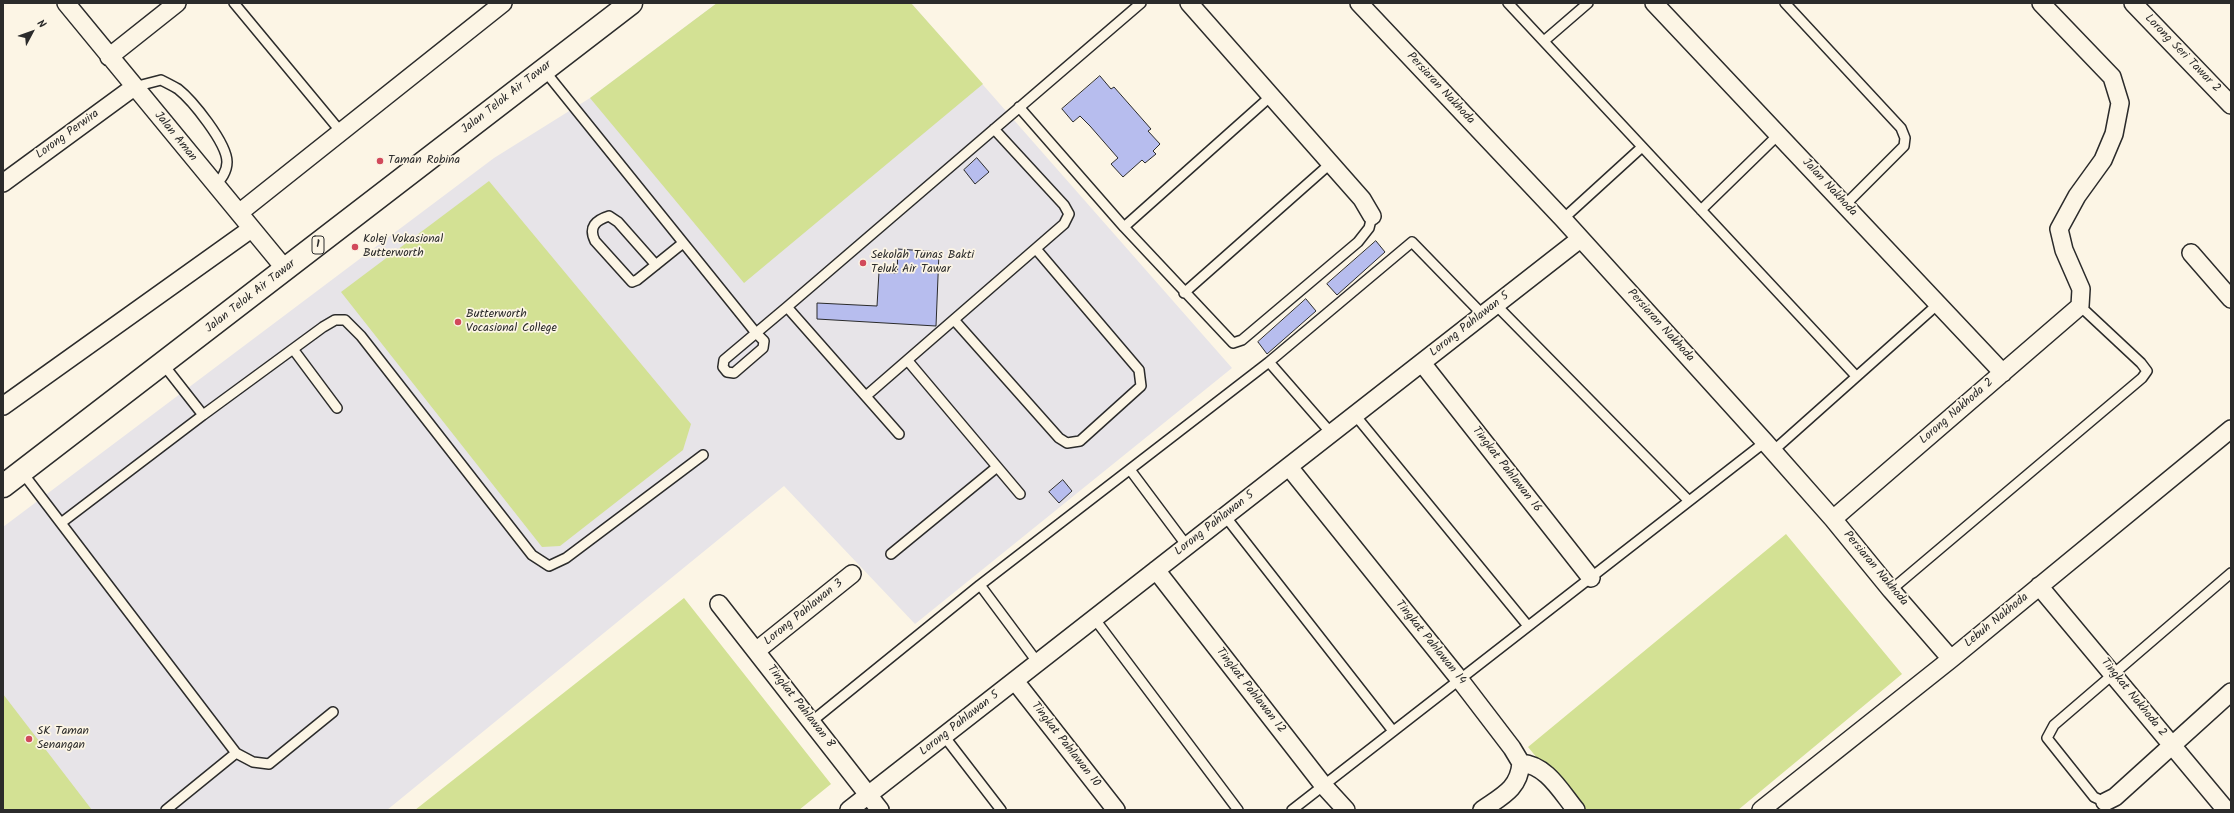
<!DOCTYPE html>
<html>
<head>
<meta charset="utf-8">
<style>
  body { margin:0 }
  #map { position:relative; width:2234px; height:813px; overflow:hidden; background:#fcf5e5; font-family:Kalam,sans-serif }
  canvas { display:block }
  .frame { position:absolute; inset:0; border:4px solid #2b2b2b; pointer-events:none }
  .north { position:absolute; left:12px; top:12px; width:40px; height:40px; -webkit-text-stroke:3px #fcf5e5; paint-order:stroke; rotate:49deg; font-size:11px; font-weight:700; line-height:16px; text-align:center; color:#2b2b2b }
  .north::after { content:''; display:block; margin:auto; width:14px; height:18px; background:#2b2b2b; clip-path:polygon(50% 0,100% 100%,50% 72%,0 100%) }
</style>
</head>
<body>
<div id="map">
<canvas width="2234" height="813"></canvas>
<div class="frame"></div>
<div class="north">N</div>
</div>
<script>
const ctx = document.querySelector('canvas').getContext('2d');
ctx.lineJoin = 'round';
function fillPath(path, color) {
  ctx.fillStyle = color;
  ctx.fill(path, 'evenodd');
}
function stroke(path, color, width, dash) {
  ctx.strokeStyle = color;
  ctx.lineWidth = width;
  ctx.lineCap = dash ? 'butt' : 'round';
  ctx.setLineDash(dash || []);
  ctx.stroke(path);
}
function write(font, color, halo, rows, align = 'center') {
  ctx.font = font + ' Kalam,sans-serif';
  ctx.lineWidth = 3.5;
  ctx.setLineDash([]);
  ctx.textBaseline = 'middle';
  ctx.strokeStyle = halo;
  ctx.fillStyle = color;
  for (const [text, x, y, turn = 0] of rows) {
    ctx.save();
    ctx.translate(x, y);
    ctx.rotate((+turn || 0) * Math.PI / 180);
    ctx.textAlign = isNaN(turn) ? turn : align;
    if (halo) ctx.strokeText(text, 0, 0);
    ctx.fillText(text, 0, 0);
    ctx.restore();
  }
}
fillPath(new Path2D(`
  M717 3H911L1232 368 915 624 784 486 387 810H3V527L494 158 590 98Z`), '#e7e4e8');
fillPath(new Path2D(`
  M717 3H911L983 84 744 283 590 98Z
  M489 181 691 424 683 450 560 546 542 547 341 292Z
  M1786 534 1902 674 1738 810H1580L1528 747Z
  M684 598 831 784 799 810H415Z
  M3 694 92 810H3Z`), '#d3e194');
const building = new Path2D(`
  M1100 76 1111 89 1114 87 1151 129 1148 131 1160 144 1153 151 1156 154 1145 163 1142 160 1123 177 1111 164 1118 158 1090 126 1080 116 1073 122 1062 109Z
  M977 158 989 172 975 184 964 170Z
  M1376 241 1385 252 1337 295 1327 284Z
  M898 249 939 252 936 326 817 319V303L877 306 879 272 897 273Z
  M1306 299 1316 311 1267 354 1258 342Z
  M1063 480 1072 491 1059 503 1049 492Z`);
fillPath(building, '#b7bdee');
stroke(building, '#2b2b2b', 1);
const service = new Path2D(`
  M234 3 341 132
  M1508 3 1856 376
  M1785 3 1901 128 1905 138 1904 146 1845 205
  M1544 41 1588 3
  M544 70 756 333 764 341 763 348 734 373 727 372 723 367 724 360 787 307 1141 3
  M134 87 161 80C167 83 173 86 178 89 192 100 227 143 227 162 227 172 221 179 215 186
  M1019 107 1124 227 1233 343 1242 340 1358 242 1369 228 1372 216
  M1701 210 1778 135
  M1563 219 1642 147
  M1124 227 1271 96
  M656 265 618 222 609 216C596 220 588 227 595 241L632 282 637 280 683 243
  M1184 293 1331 163
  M1496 305 1689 501
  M787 307 899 434
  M955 321 1059 438 1067 443 1080 441 1141 386 1139 370 1036 249
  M293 349 337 408
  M908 361 1020 494
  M1269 362 1331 433
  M866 396 1064 224 1069 214 1064 205 994 129
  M203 415 323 327 335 320H345L361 336 532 555 549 566 566 558 703 455
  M1355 415 1528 626
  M1773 451 1938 304
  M1131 471 1187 546
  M22 472 236 753 253 762 269 764 333 712
  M1225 516 1393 731
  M61 523 203 415 163 364
  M891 554 997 467
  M980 585 1038 663
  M1891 590 2142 378 2147 371 2141 363 2080 306
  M1094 618 1238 810
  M811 722 980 585 1269 362 1412 242 1483 315
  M944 736 1001 810
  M2105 802 2094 797 2047 738 2054 725 2231 573
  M166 810 236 753
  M1292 810 1765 442`);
const minor = new Path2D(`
  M66 3 286 270
  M1189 3 1362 199 1372 216
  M1359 3 1563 219 1765 442 1833 519 1891 590 1951 659
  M1654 3 2003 373
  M2133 3 2231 105
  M109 57 177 3
  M3 183 134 87
  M239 213 503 3
  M2191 253 2231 299
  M1422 363 1591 578
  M3 406 251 229
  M1289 467 1460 680 1512 748 1521 763
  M1833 519 2080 306 2081 289 2064 250 2059 229 2077 196 2103 160 2114 134 2120 103 2112 77 2041 3
  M1156 570 1324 786 1346 810
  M2039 586 2226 810
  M719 604 880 810
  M756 651 852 574
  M1015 681 1116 810
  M1521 763C1547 765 1561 792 1576 810
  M2105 802 2115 797 2231 692
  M849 810 1580 239
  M1482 810C1502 796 1519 789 1521 763
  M1761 810 1951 659 2231 429`);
const primary = new Path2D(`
  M3 486 631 3`);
stroke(service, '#2b2b2b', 12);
stroke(minor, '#2b2b2b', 20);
stroke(primary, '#2b2b2b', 25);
stroke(service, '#fcf5e5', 9);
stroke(minor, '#fcf5e5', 17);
stroke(primary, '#fcf5e5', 22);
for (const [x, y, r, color] of [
  [380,161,4,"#d1495b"],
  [355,247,4,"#d1495b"],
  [863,263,4,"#d1495b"],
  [458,322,4,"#d1495b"],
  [29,739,4,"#d1495b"]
]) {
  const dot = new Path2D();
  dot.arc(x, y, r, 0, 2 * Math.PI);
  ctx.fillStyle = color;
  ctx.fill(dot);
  stroke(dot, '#fcf5e5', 1.5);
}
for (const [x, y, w] of [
  [318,245,12]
]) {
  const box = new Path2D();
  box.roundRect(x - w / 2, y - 9, w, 18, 3);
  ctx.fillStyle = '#fcf5e5';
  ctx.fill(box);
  stroke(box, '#2b2b2b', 1);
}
write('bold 11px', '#2b2b2b', null, [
  ["1",318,245]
]);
write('12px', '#2b2b2b', '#fcf5e5', [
  ["Lorong Seri Tawar 2",2182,54,46],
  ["Persiaran Nakhoda",1440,89,47],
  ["Jalan Telok Air Tawar",507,98,-38],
  ["Lorong Perwira",68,135,-36],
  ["Jalan Aman",175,137,51],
  ["Jalan Nakhoda",1829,188,47],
  ["Jalan Telok Air Tawar",251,297,-38],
  ["Lorong Pahlawan 5",1470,325,-38],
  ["Persiaran Nakhoda",1660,326,48],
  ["Lorong Nakhoda 2",1957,412,-41],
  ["Tingkat Pahlawan 16",1506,470,52],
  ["Lorong Pahlawan 5",1215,524,-38],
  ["Persiaran Nakhoda",1875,569,50],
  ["Lorong Pahlawan 3",804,613,-39],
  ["Lebuh Nakhoda",1997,621,-39],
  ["Tingkat Pahlawan 14",1430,643,51],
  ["Tingkat Pahlawan 12",1250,691,52],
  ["Tingkat Nakhoda 2",2133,698,51],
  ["Tingkat Pahlawan 8",800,707,52],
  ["Lorong Pahlawan 5",960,724,-38],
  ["Tingkat Pahlawan 10",1065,745,52]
]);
write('12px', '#2b2b2b', '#fcf5e5', [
  ["Taman Robina",388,161],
  ["Kolej Vokasional",363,240],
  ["Butterworth",363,254],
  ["Sekolah Tunas Bakti",871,256],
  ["Teluk Air Tawar",871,270],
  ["Butterworth",466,315],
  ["Vocasional College",466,329],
  ["SK Taman",37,732],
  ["Senangan",37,746]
], 'left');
</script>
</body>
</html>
